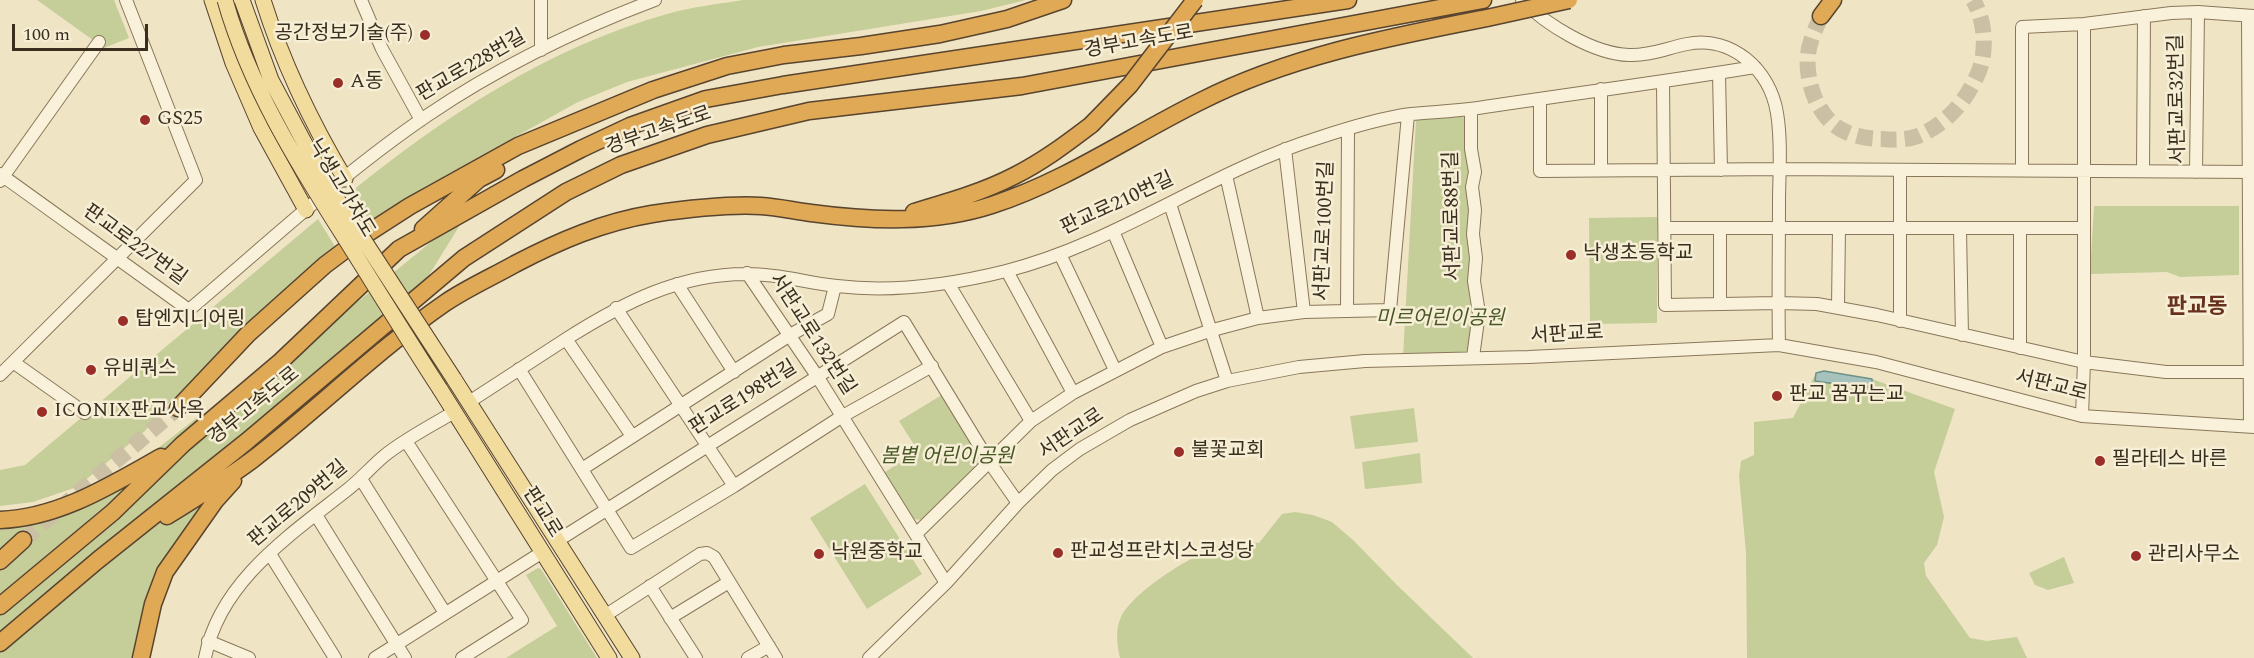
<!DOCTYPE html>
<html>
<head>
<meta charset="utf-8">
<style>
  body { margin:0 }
  #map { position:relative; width:2254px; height:658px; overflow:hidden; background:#efe5c5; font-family:Spectral,serif }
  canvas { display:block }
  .scale { position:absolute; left:12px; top:24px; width:136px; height:27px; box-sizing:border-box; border:3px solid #3a2e1f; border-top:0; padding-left:8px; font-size:18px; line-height:21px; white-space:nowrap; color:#3a2e1f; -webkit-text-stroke:4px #f6eed5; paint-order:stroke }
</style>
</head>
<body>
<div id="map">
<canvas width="2254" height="658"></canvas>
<div class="scale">100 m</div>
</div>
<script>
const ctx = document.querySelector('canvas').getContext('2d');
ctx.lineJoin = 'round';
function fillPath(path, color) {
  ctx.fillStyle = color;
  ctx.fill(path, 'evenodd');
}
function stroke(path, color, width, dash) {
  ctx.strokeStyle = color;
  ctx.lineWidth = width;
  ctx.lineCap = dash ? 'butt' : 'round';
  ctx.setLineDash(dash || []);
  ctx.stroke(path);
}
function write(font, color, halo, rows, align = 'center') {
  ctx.font = font + ' Spectral,"Noto Sans KR",serif';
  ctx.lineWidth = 5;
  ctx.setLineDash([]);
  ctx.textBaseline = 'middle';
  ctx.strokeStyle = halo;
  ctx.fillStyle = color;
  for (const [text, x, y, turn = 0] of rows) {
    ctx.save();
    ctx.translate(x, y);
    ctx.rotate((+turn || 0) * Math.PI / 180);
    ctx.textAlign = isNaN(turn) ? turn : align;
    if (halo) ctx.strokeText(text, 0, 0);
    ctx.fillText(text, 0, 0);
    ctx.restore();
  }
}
fillPath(new Path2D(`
  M37 0H114L129 38 104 48Z
  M743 0H1026L981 11 758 47 627 82 578 102 423 188 370 222 351 192C444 116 550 47 667 14 691 7 718 4 743 0Z
  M1459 114 1468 121 1474 343 1465 354 1403 357 1416 120Z
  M2094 206H2239V275L2180 277 2167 272 2090 274Z
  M468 212 382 351 252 460 165 572 143 658H0V520L108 487 203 413 185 442Z
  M1657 217V323L1590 324 1589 218Z
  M318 219 336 248 279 294 193 382 160 411 145 431 77 487 33 502 0 506V470L25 465Z
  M1824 371 1872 379 1955 409 1934 472 1944 517 1937 545 1924 563 1926 576 1970 638 1987 641 2017 637 2027 658H1747L1746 553 1739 476 1741 461 1754 455V422L1793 418 1816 373Z
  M945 393 981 454 983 464 925 520 911 519 882 474 918 451 899 421Z
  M1414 408 1418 442 1355 449 1350 416Z
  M1420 453 1422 483 1365 489 1362 462Z
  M865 484 922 574 867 609 810 518Z
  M1295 512 1313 515 1332 522 1353 540 1398 586 1473 658H1120C1117 645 1115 629 1121 617 1135 589 1201 549 1231 542 1240 540 1250 542 1259 543L1282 514Z
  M2064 557 2074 583 2048 590 2035 585 2029 573Z
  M538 568 541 569 597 658H506L557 626 526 575Z`), '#c5cd99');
const water = new Path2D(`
  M1824 371 1872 379V386L1864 388 1815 381 1816 373Z`);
fillPath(water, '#a7c2bc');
stroke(water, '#6d918a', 1.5);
stroke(new Path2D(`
  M1821 16C1816 28 1809 42 1808 55 1805 83 1819 121 1846 132 1857 137 1871 139 1882 139 1893 140 1907 140 1918 136 1948 123 1967 100 1979 71 1987 50 1985 19 1973 0
  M23 540 178 408`), '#cbc0a4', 16, [16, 8]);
const minor = new Path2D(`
  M361 0 382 49 421 120
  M541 0V50
  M1522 0C1546 25 1594 54 1629 55 1649 56 1667 48 1687 44 1732 35 1770 70 1777 113 1782 143 1779 174 1779 204 1779 251 1778 298 1779 345
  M2248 16 2250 426
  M1719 73 1721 170
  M1663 81 1665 305 1778 303 1817 304 1877 315 2084 362 2166 372H2249
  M1601 89V169
  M1540 99V171L1780 169 2254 172
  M1471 109V149L1475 172 1472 187 1475 210 1473 234 1476 258 1474 281 1479 313 1473 357
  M1285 149 1304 312
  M2022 170V27L2084 24 2171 13 2198 12 2254 16
  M2143 171 2144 16
  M2196 172 2198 12
  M0 174 189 310C267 244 344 172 428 115 499 67 575 30 655 0
  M1226 175 1258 318
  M0 181 99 42
  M1170 204 1227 381
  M1665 228H2084
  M1720 228V303
  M1960 229 1962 335
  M2020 229V348
  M1113 231 1162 347
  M1060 254 1115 370
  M1007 271 1073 393
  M747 273 817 376 946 583
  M948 283 1031 421
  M677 284 734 372
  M1838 307 1839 228
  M616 308 734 486
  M1347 310 1348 129
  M1900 321V170
  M566 339 632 436
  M13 362 85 413
  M519 369 631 548 734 486 841 417 932 366
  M0 375 196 180 126 0
  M469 402C501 381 534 360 566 339 623 303 680 273 749 274 779 274 808 283 837 286 894 293 950 285 1006 271 1117 243 1209 172 1318 138 1348 128 1380 118 1411 114 1433 112 1456 111 1478 108 1571 94 1663 82 1755 67
  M2082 416 2084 362V24
  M406 441 522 620 462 658
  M582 469 790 335 828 314 835 286
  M361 479 445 613
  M316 515 405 658
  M916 534 1031 421 1073 393 1162 347 1209 331 1258 318 1304 312 1390 310 1408 115
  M557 541 904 322 990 463 1018 503
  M270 554 335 658
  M650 586 696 658
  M606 615 700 554 707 553 714 557 776 658
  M670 618 729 582
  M208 641 249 658
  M205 658C219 582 290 535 347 490 360 480 371 467 384 456 405 439 431 426 454 412
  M375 658 541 553
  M748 658 769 646
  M869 658 946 583 1018 503 1052 470 1080 449 1130 420 1196 391 1227 381 1299 367 1365 361 1529 357 1779 345 1876 362 2082 416 2254 427`);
const major = new Path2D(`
  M212 0 233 63 261 128 306 210
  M263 0C283 64 311 122 345 179
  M454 379 632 658
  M440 389 609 658`);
const highway = new Path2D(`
  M1821 16 1833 0
  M914 212C948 202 983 192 1014 176 1042 162 1066 144 1091 125
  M423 229 479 179 496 170
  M178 408 248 334 325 265 365 235 410 206 518 146 653 90 727 66 784 55 861 46 940 34 1007 19 1063 0
  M167 516C196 498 225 480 252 460 318 409 377 350 445 303 467 288 492 277 515 264 559 241 603 222 652 214 686 209 726 204 761 206 778 207 795 211 811 213 871 221 934 224 992 205 1068 180 1130 136 1201 101 1290 56 1390 37 1487 18
  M0 520C59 518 111 485 161 457
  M0 561 23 540
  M0 606 113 512 183 444 281 361 399 249 523 179 581 149 630 126 706 99 783 85 1348 0
  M0 643 98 560 246 442 464 258 566 192 621 165 707 135 809 111 1022 86 1483 0
  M141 658 153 604 165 572 215 501 233 481`);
stroke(minor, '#8a775b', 14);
stroke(major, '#58442f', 17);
stroke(highway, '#58442f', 19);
stroke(minor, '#f9f1d9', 12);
stroke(major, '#f2dc9d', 15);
stroke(highway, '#dfa956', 16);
const majorBridge = new Path2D(`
  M225 0C249 85 296 161 343 235 375 286 407 338 440 389
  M242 0 271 80 322 176 454 379`);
const highwayBridge = new Path2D(`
  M1487 18 1569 0
  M1091 125 1130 85 1195 0`);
stroke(majorBridge, '#58442f', 17, []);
stroke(highwayBridge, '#58442f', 19, []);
stroke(majorBridge, '#f2dc9d', 15);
stroke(highwayBridge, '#dfa956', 16);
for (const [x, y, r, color] of [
  [425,35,6,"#9a2f2a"],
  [338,83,6,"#9a2f2a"],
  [145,120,6,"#9a2f2a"],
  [1571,255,6,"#9a2f2a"],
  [123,321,6,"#9a2f2a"],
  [91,370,6,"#9a2f2a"],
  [1777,396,6,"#9a2f2a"],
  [42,412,6,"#9a2f2a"],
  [1179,452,6,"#9a2f2a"],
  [2100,461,6,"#9a2f2a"],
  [1058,553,6,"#9a2f2a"],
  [819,554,6,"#9a2f2a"],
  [2136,556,6,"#9a2f2a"]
]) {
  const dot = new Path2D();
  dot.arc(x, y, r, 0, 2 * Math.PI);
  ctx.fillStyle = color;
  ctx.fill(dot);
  stroke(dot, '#f6eed5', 2);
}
write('20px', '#3a2e1f', '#f6eed5', [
  ["공간정보기술(주)",413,35,"right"],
  ["A동",350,83],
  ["GS25",157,120],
  ["낙생초등학교",1583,255],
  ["탑엔지니어링",135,321],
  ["유비쿼스",103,370],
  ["판교 꿈꾸는교",1789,396],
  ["ICONIX판교사옥",54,412],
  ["불꽃교회",1191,452],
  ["필라테스 바른",2112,461],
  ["판교성프란치스코성당",1070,553],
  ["낙원중학교",831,554],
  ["관리사무소",2148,556]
], 'left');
write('20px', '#3a2e1f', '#f6eed5', [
  ["경부고속도로",1139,43,-10],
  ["판교로228번길",472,67,-30],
  ["서판교로32번길",2179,99,-91],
  ["경부고속도로",659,132,-19],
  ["낙생고가차도",340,189,59],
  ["판교로210번길",1118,205,-25],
  ["서판교로88번길",1454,216,-91],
  ["서판교로100번길",1326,231,-88],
  ["판교로227번길",134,246,36],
  ["서판교로132번길",811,335,57],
  ["서판교로",1567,336,-3],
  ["서판교로",2051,387,14],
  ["판교로198번길",744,399,-32],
  ["경부고속도로",255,407,-39],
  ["서판교로",1072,435,-34],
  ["판교로209번길",299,505,-40],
  ["판교로",541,513,58]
]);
write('italic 20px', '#485725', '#f6eed5', [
  ["미르어린이공원",1440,320],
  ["봄볕 어린이공원",947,458]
]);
write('bold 22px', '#68311e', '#f6eed5', [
  ["판교동",2197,309]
]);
</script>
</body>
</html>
